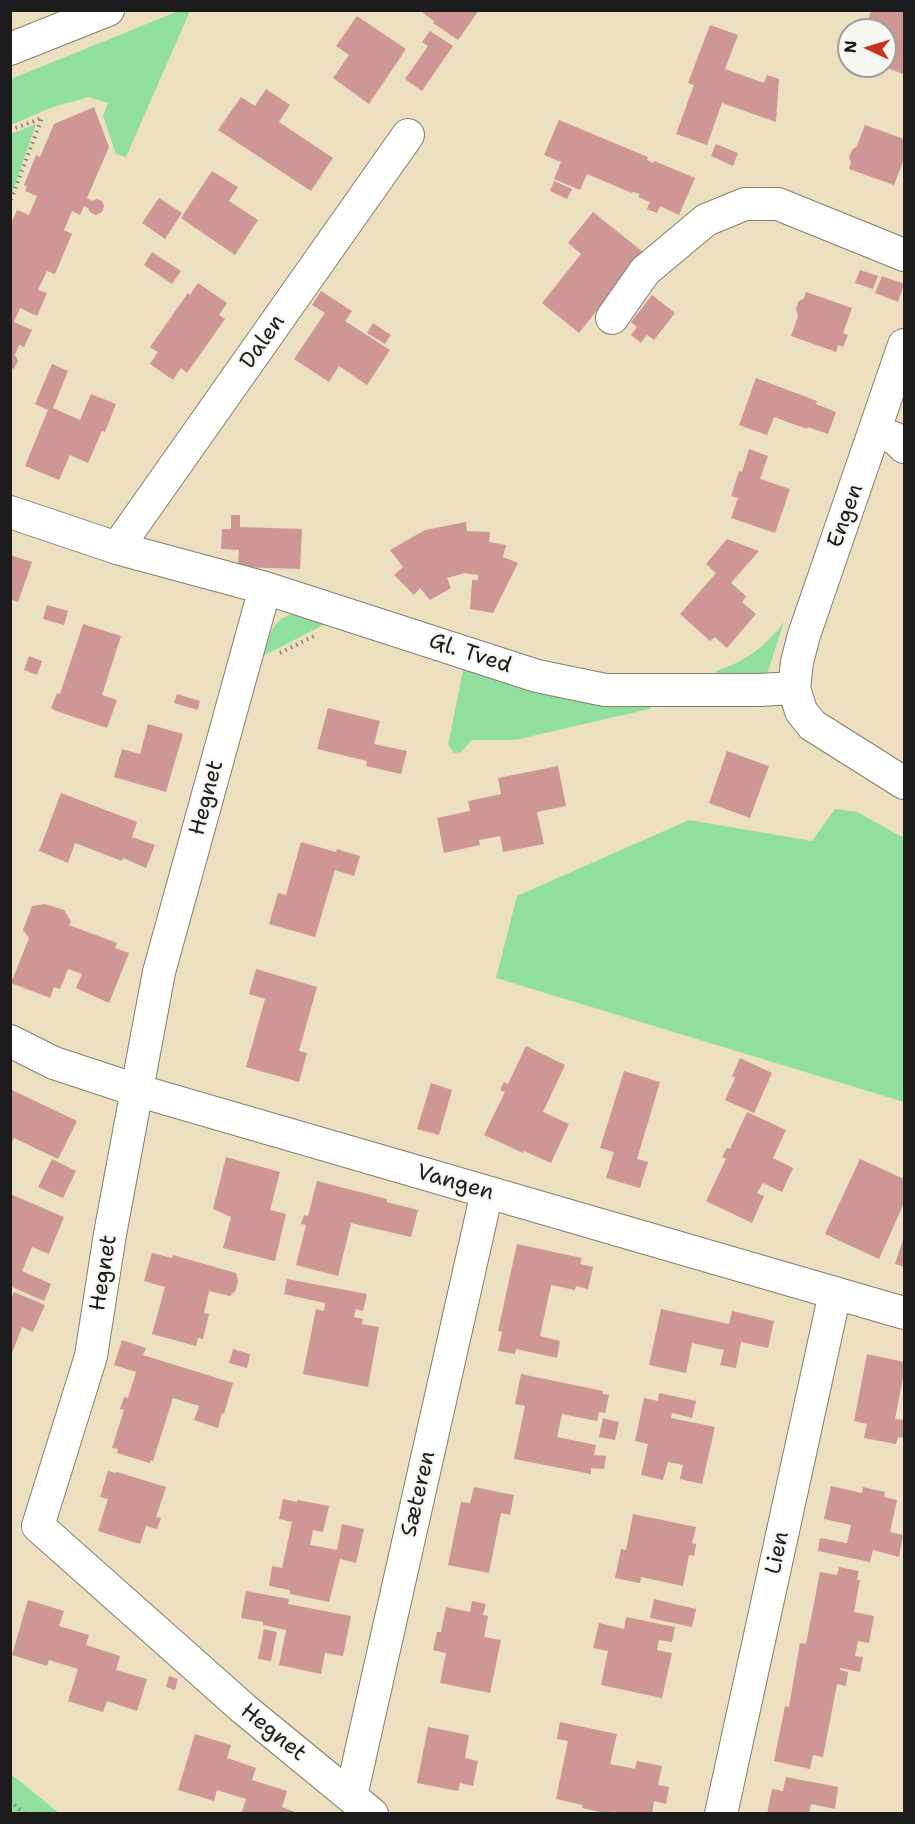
<!DOCTYPE html>
<html>
<head>
<meta charset="utf-8">
<style>
  body { margin:0 }
  #map { position:relative; width:915px; height:1824px; overflow:hidden; background:#ece0c1; font-family:"Shantell Sans",sans-serif }
  canvas { display:block }
  .frame { position:absolute; inset:0; border:12px solid #1c1c1c; pointer-events:none }
  .north { position:absolute; left:837px; top:18px; width:60px; height:60px; box-sizing:border-box; background:#f6f6f2; border:2px solid #9f9f9c; border-radius:50%; rotate:274deg; font-size:16px; font-weight:700; line-height:24px; text-align:center; color:#1c1c1c }
  .north::after { content:''; display:block; margin:auto; width:21px; height:27px; background:#c8321e; clip-path:polygon(50% 0,100% 100%,50% 72%,0 100%) }
</style>
</head>
<body>
<div id="map">
<canvas width="915" height="1824"></canvas>
<div class="frame"></div>
<div class="north">N</div>
</div>
<script>
const ctx = document.querySelector('canvas').getContext('2d');
ctx.lineJoin = 'round';
function fillPath(path, color) {
  ctx.fillStyle = color;
  ctx.fill(path, 'evenodd');
}
function stroke(path, color, width, dash) {
  ctx.strokeStyle = color;
  ctx.lineWidth = width;
  ctx.lineCap = dash ? 'butt' : 'round';
  ctx.setLineDash(dash || []);
  ctx.stroke(path);
}
function write(font, color, halo, rows, align = 'center') {
  ctx.font = font + ' "Shantell Sans",sans-serif';
  ctx.lineWidth = 4.5;
  ctx.setLineDash([]);
  ctx.textBaseline = 'middle';
  ctx.strokeStyle = halo;
  ctx.fillStyle = color;
  for (const [text, x, y, turn = 0] of rows) {
    ctx.save();
    ctx.translate(x, y);
    ctx.rotate((+turn || 0) * Math.PI / 180);
    ctx.textAlign = isNaN(turn) ? turn : align;
    if (halo) ctx.strokeText(text, 0, 0);
    ctx.fillText(text, 0, 0);
    ctx.restore();
  }
}
fillPath(new Path2D(`
  M181 10 190 11 126 157 116 154 103 116 108 103 89 97 53 107 11 125V79Z
  M36 124 11 196V134Z
  M297 613 333 620 263 656C270 635 272 617 297 613Z
  M784 622 768 671V679L720 683 716 671C745 662 766 646 784 622Z
  M464 666 659 701 649 709 515 740H472L461 752 454 753 448 745Z
  M835 809 857 812 904 838V1102L496 978 517 896 689 820 812 841Z
  M11 1774 59 1813H11Z`), '#90df9d');
fillPath(new Path2D(`
  M419 10H479L458 40 433 23 434 21Z
  M871 10H904V69L903 74 885 67V30H865Z
  M357 16 406 49 369 104 333 78 349 55 336 46Z
  M710 25 738 35 725 69 764 83 767 75 779 79 776 122 722 103 707 145 676 134 694 85 688 83Z
  M430 31 453 46 422 91 405 79 428 46 422 42Z
  M266 89 290 105 279 122 333 158 311 191 218 130 241 97 255 106Z
  M94 107 109 147 87 198 92 201 97 199 102 201 104 206 102 212 96 215 90 212 88 208 84 206 80 215 72 211 64 230 72 234 55 274 47 271 38 290 47 293 38 314 37 316 20 308 14 322 32 330 24 347 19 345 15 355 18 361 14 369 10 367V226L17 210 29 215 37 196 25 191 27 186 24 185 36 155 40 157 54 124Z
  M559 120 648 157 647 160 653 163 654 161 695 178 679 215 660 206 657 213 647 209 650 202 638 197 640 194 633 192 632 193 587 174 580 190 554 179 561 162 544 155Z
  M865 125 904 139V159L894 185 849 169 851 163 849 157 852 150 857 146Z
  M716 144 738 153 733 166 711 156Z
  M212 171 238 187 229 201 258 220 235 255 181 218Z
  M554 181 572 189 567 199 550 191Z
  M159 198 182 213 165 239 142 223Z
  M593 212 643 252 579 333 542 303 581 254 568 243Z
  M152 252 181 271 172 284 144 265Z
  M860 270 878 276 873 289 855 283Z
  M882 276 904 284 898 302 875 293Z
  M198 283 227 303 219 315 225 319 187 373 181 368 173 380 150 364 158 352 150 347 188 293 190 295Z
  M321 291 352 311 345 321 390 350 367 385 339 366 329 382 294 359 325 313 312 305Z
  M806 292 852 308 843 333 848 335 843 347 838 345 836 352 791 336 798 316 796 309 798 302 804 298Z
  M652 295 675 313 654 340 647 335 641 343 631 335 637 327 631 322Z
  M373 323 391 335 385 344 367 333Z
  M52 364 68 371 53 408 80 420 91 394 116 404 105 432 102 431 88 463 70 455 59 480 25 466 48 410 35 404Z
  M756 378 817 401 816 404 836 412 828 434 808 427 807 429 774 417 767 435 739 425Z
  M749 449 768 456 760 479 790 489 775 533 731 518 738 498 731 496 739 471 742 472Z
  M231 515H240V527L302 529 300 569 238 567 239 550 221 549 222 529H231Z
  M466 522 467 531 490 532 489 542 506 545 503 557 518 563 493 613 470 609 472 580H478V575L465 573 447 578 451 588 430 600 420 588 414 595 394 575 403 567 390 550 425 530Z
  M727 539 759 551 731 583 746 596 742 602 756 614 727 648 715 637 710 641 680 614 716 573 706 564Z
  M10 555 32 562 18 602 10 599Z
  M47 605 68 611 64 625 43 619Z
  M83 624 121 636 102 695 117 700 107 728 56 711 51 708 57 693 60 694Z
  M29 656 42 661 37 675 24 670Z
  M177 694 200 701 198 710 174 703Z
  M328 708 380 721 374 744 407 751 401 774 366 766 367 761 317 749Z
  M148 724 183 734 166 792 114 777 122 749 140 754Z
  M727 751 769 766 750 818 709 803Z
  M558 766 566 806 537 812 544 844 503 852 500 836 479 840 480 845 444 853 437 818 470 811 468 801 501 794 498 778Z
  M61 793 137 822 132 837 155 845 146 868 123 858 122 861 75 843 68 863 39 851Z
  M301 842 336 852 337 849 360 856 354 876 335 870 315 937 269 924 278 893 286 895Z
  M45 904 64 910 71 921 69 925 117 943 115 948 129 953 109 1003 76 988 82 974 68 969 60 989 54 987 50 998 11 983 29 938 23 930 32 906Z
  M256 969 317 987 299 1051 307 1053 299 1082 246 1067 265 999 249 994Z
  M526 1046 565 1065 543 1112 569 1124 551 1163 524 1151 523 1153 484 1135 505 1092 500 1090 504 1082 508 1084Z
  M740 1058 772 1073 754 1113 725 1100 735 1078 732 1076Z
  M624 1071 660 1082 637 1159 648 1162 640 1188 606 1178 614 1152 600 1148Z
  M431 1083 452 1090 439 1135 417 1129Z
  M10 1089 77 1121 58 1159 14 1138 10 1146Z
  M747 1112 786 1130 773 1158 793 1168 782 1192 763 1183 757 1193 764 1196 752 1223 706 1201 726 1159 722 1157 727 1148 730 1149Z
  M226 1157 280 1172 270 1210 286 1214 275 1261 223 1248 231 1217 213 1209Z
  M52 1159 76 1171 63 1198 38 1187Z
  M860 1159 904 1179V1203L879 1259 825 1234Z
  M317 1181 387 1199V1202L418 1210 411 1237 351 1223 338 1276 296 1265 306 1225 301 1224 304 1215 308 1216Z
  M10 1194 64 1217 49 1254 32 1247 22 1271 51 1284 44 1301 10 1286Z
  M904 1237V1267L895 1264Z
  M517 1244 582 1258 580 1264 593 1267 588 1289 576 1286 575 1290 551 1285 540 1336 560 1341 557 1358 516 1349 515 1354 498 1351 502 1332 498 1331Z
  M152 1253 172 1258 173 1255 236 1273 238 1281 236 1290 230 1296 209 1291 204 1313 209 1314 203 1339 198 1338 196 1346 152 1334 165 1287 144 1281Z
  M287 1279 367 1294 363 1311 356 1309 354 1317 363 1319 362 1324 379 1327 368 1387 303 1374 316 1309 324 1311 325 1303 284 1294Z
  M14 1292 45 1305 33 1332 22 1327 11 1356 10 1301Z
  M661 1309 729 1324 732 1311 774 1321 768 1348 741 1342 736 1368 720 1365 724 1350 692 1343 686 1373 649 1365Z
  M122 1340 146 1348 143 1355 233 1383 224 1414 222 1413 218 1428 194 1420 199 1406 173 1398 153 1461 151 1460 150 1463 117 1453 118 1449 112 1448 124 1410 120 1409 124 1397 128 1398 136 1372 114 1365Z
  M233 1349 250 1354 247 1368 229 1363Z
  M867 1354 904 1362V1372L895 1419 904 1420V1438L898 1437 896 1444 864 1438 867 1424 854 1421Z
  M521 1374 603 1391V1394L609 1395 605 1413 599 1412 597 1421 562 1414 557 1437 596 1445 594 1455 606 1456 604 1469 591 1468V1474L514 1459 525 1406 515 1404Z
  M659 1393 696 1401 692 1418 672 1413 671 1418 715 1427 702 1484 680 1479 683 1465 668 1462 663 1480 641 1475 648 1444 635 1441 644 1398 658 1401Z
  M603 1418 619 1422 615 1440 599 1437Z
  M108 1471 116 1473 117 1472 166 1487 156 1517 161 1518 157 1529 146 1526 140 1544 98 1531 108 1499 100 1497Z
  M831 1486 862 1493 863 1487 885 1492 884 1497 897 1500 890 1532 903 1535 899 1557 873 1550 870 1562 818 1551 820 1538 847 1543 851 1525 824 1519Z
  M474 1487 514 1495 510 1515 501 1513 489 1573 448 1565 461 1502 470 1503Z
  M283 1499 297 1502V1500L329 1506 323 1532 313 1530 310 1545 337 1550 342 1524 364 1529 356 1563 340 1559 329 1602 290 1594V1590L269 1586 272 1566 282 1568 292 1522 279 1519Z
  M633 1514 696 1527 692 1543 696 1544 694 1556 689 1555 683 1586 641 1577 640 1583 615 1578 621 1549 626 1550Z
  M839 1567 859 1571 857 1580H860L854 1612 874 1616 869 1643 858 1641 855 1656 863 1657 860 1672 840 1668V1670L848 1672 846 1686 837 1684 823 1757 813 1755 810 1769 774 1761 785 1706 789 1707 800 1643 806 1644 820 1572 837 1575Z
  M246 1591 289 1599 288 1604 351 1616 343 1656 325 1653 321 1674 279 1665 286 1630 263 1625V1622L241 1618Z
  M654 1599 696 1609 692 1627 650 1618Z
  M28 1600 64 1611 59 1626 89 1635 86 1645 120 1656 116 1670 147 1679 137 1711 107 1701 103 1712 68 1701 78 1669 49 1660 47 1666 12 1655Z
  M472 1601 486 1604 483 1615 488 1616 484 1637 501 1640 490 1693 440 1683 446 1653 433 1650 437 1632H441L446 1607 470 1612Z
  M626 1617 675 1627 672 1642 659 1640 657 1650 672 1653 662 1698 601 1685 608 1651 593 1648 599 1623 624 1629Z
  M264 1629 277 1632 271 1661 258 1659Z
  M169 1676 178 1679 175 1690 166 1687Z
  M560 1722 617 1734 610 1764 635 1769 637 1761 662 1766 658 1785 669 1787 666 1804 654 1801 652 1814H619L613 1811V1814H609L582 1808 583 1805 556 1799 568 1741 557 1739Z
  M428 1727 469 1735 465 1758 478 1761 473 1786 460 1783 458 1791 417 1783Z
  M195 1734 231 1745 227 1758 256 1768 252 1780 287 1791 282 1807 300 1814H241L246 1799 217 1790 214 1801 178 1790Z
  M786 1777 838 1787 835 1809 811 1804 809 1814H767L772 1789 783 1791Z`), '#ce9795');
const minor = new Path2D(`
  M10 49 108 10
  M612 318 645 271 706 220 745 204H778L904 255
  M876 431 896 439 904 447
  M10 512 117 548 265 588 537 676 605 690H759L794 688 801 711 812 725 904 783
  M117 548 408 135
  M265 588 159 972 110 1234 91 1356 38 1526 244 1709 372 1814
  M794 688 797 662 804 635 904 345
  M10 1041 54 1063 136 1090 904 1313
  M351 1796 487 1192
  M721 1814 835 1293`);
stroke(minor, '#847e6e', 34);
stroke(new Path2D(`
  M10 130 42 118 10 202
  M280 653 314 636
  M10 1801 25 1814`), '#847e6e', 4, [1.5, 4.5]);
stroke(minor, '#fff', 32);
write('22px', '#1c1c1c', '#f6f6f2', [
  ["Dalen",263,342,-55],
  ["Engen",846,516,-70],
  ["Gl. Tved",470,654,18],
  ["Hegnet",207,798,-75],
  ["Vangen",455,1183,16],
  ["Hegnet",104,1273,-81],
  ["Sæteren",419,1494,-77],
  ["Lien",778,1553,-78],
  ["Hegnet",273,1733,39]
]);
</script>
</body>
</html>
